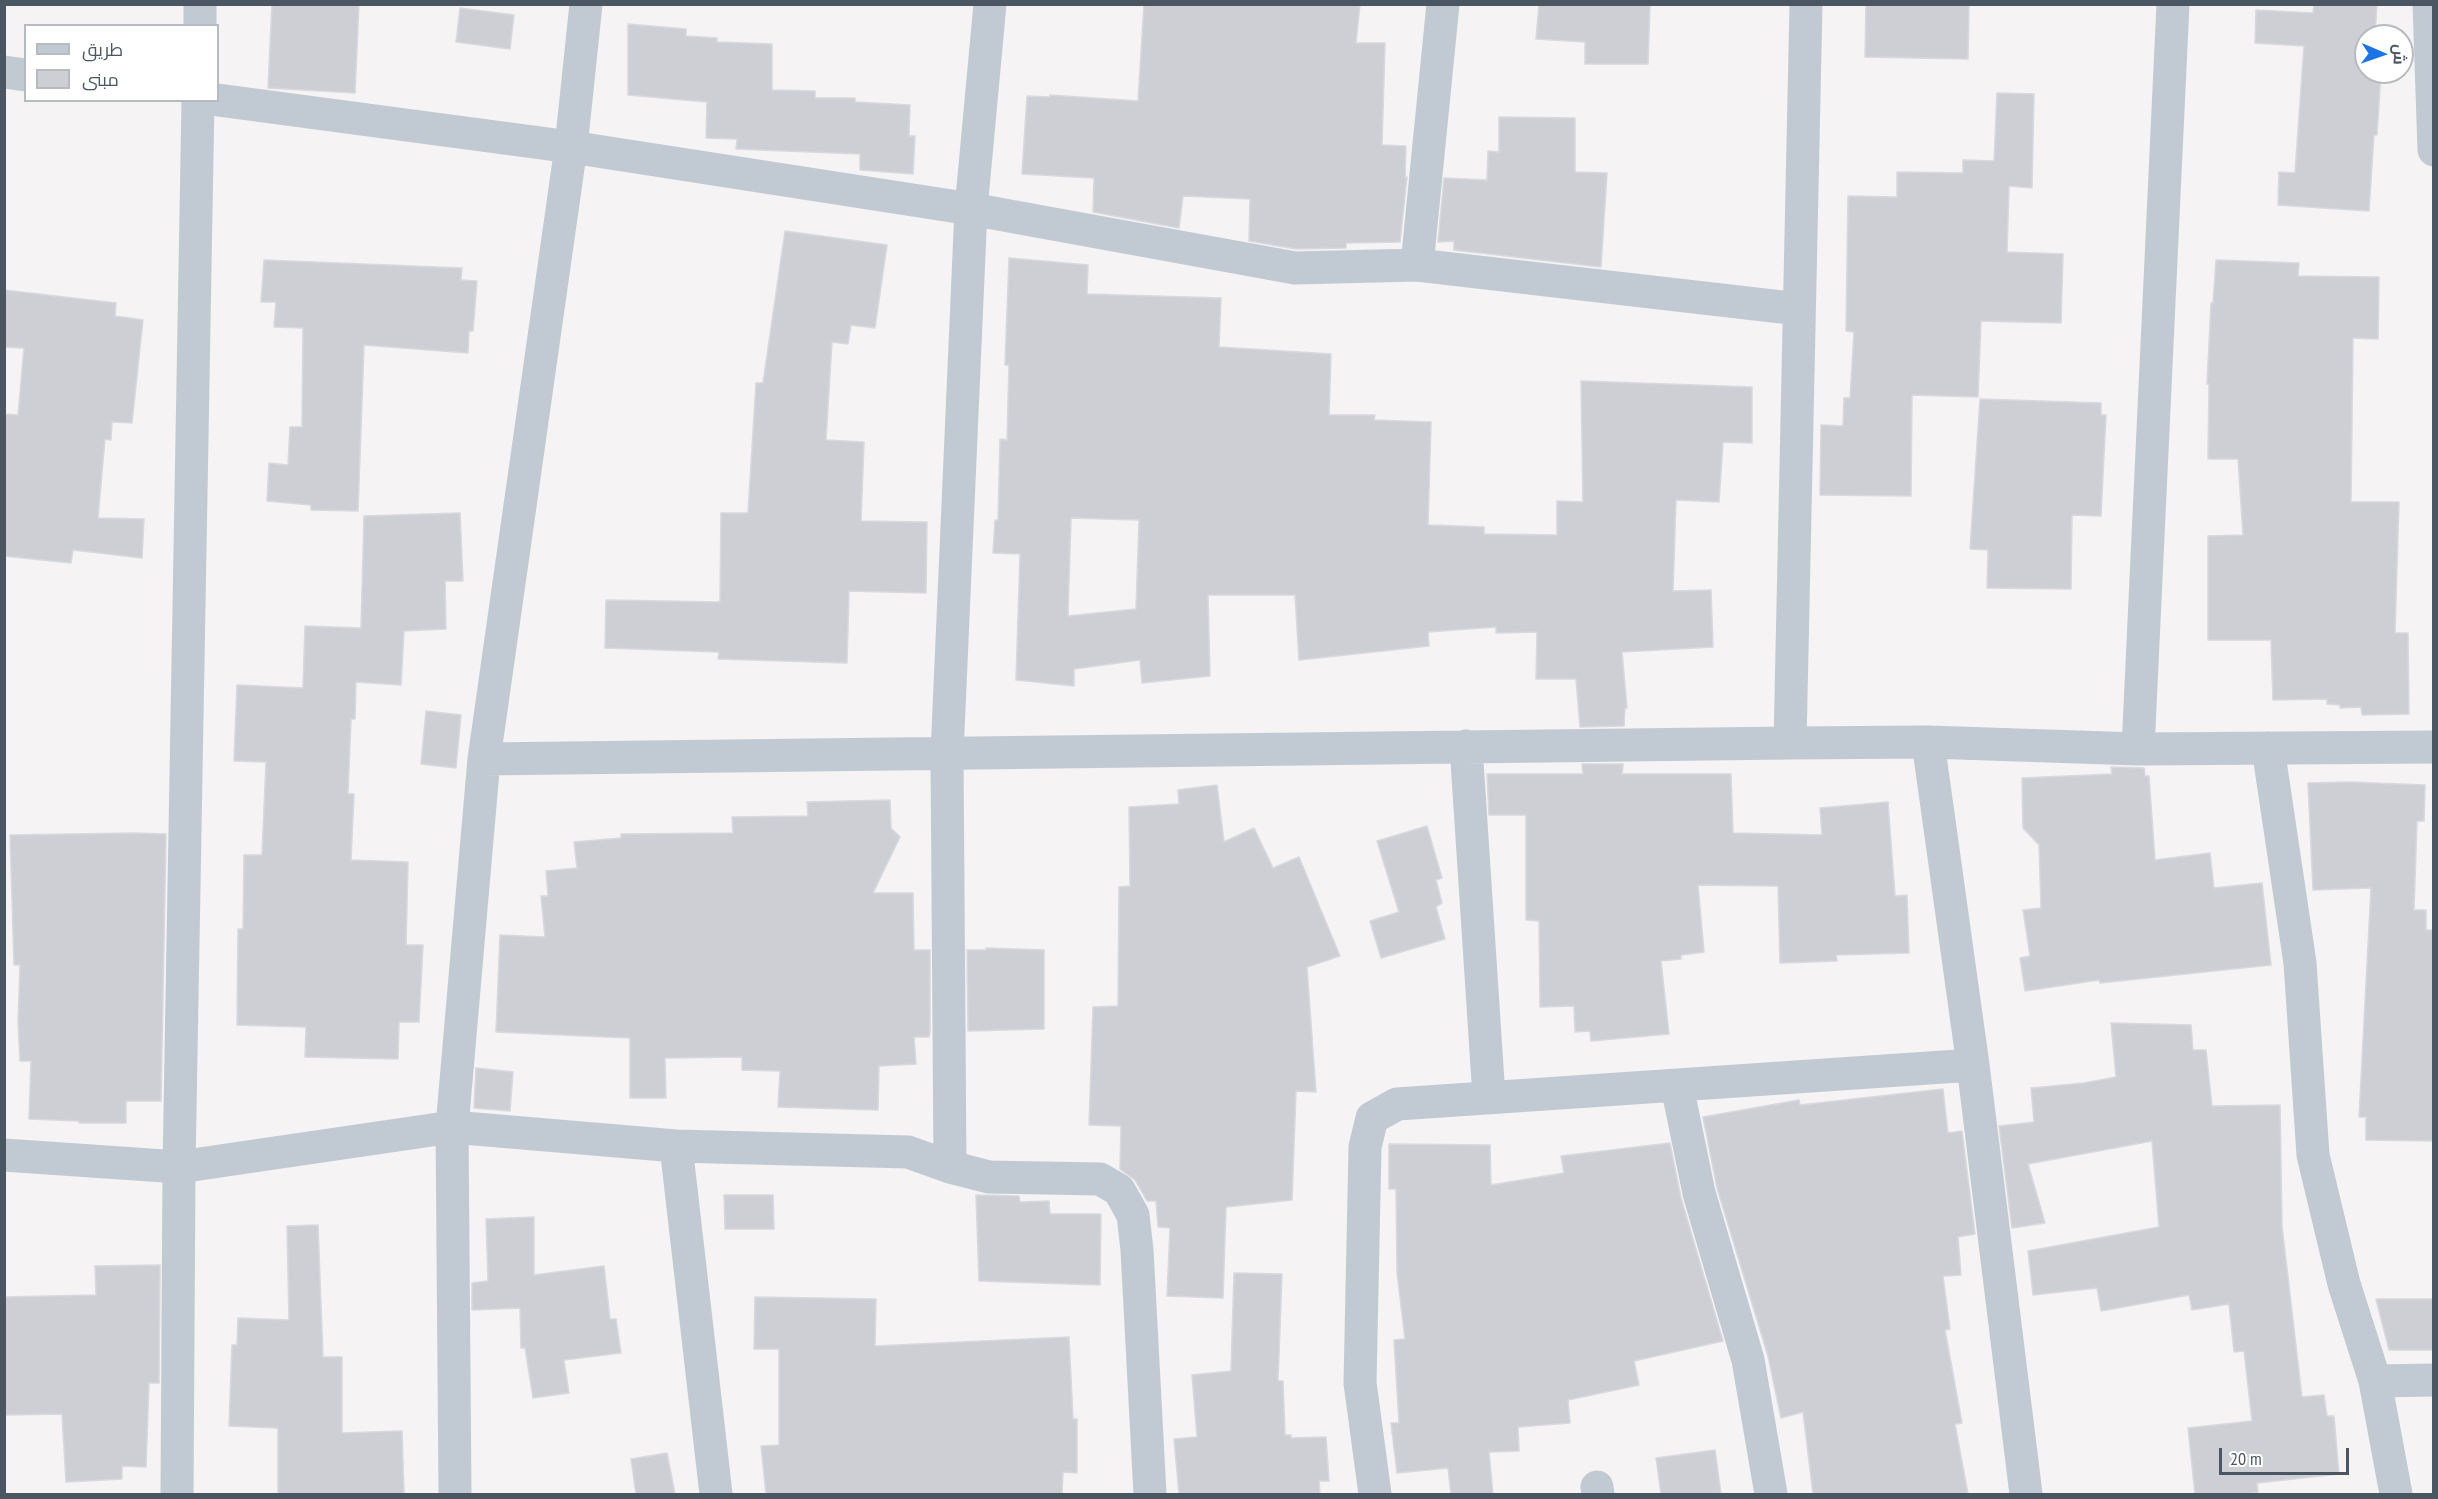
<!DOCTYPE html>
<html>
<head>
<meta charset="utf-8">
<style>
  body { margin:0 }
  #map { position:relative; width:2438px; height:1499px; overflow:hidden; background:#f5f3f3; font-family:"PT Sans Narrow",Cairo,sans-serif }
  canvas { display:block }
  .frame { position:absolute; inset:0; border:6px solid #4a5661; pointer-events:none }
  .legend { position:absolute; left:24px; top:24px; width:195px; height:78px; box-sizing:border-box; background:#fff; border:2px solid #b7bbc0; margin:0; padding:8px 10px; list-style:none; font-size:18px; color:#4a5661 }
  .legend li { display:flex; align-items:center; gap:12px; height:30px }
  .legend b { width:30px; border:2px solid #b7bbc0 }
  .north { position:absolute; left:2354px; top:24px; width:60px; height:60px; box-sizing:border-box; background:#fff; border:2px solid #b7bbc0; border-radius:50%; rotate:92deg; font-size:16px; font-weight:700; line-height:24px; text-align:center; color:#4a5661 }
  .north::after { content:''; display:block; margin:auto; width:21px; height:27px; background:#1a73e8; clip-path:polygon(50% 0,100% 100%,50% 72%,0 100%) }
  .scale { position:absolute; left:2219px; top:1448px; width:130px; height:27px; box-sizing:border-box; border:3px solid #4a5661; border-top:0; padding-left:8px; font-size:18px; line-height:21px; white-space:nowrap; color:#4a5661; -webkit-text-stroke:4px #fff; paint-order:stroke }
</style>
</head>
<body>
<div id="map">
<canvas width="2438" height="1499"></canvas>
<div class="frame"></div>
<ul class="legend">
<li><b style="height:8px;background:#c1cad2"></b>طريق</li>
<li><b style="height:16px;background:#cdcfd5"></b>مبنى</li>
</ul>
<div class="north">ش</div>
<div class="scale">20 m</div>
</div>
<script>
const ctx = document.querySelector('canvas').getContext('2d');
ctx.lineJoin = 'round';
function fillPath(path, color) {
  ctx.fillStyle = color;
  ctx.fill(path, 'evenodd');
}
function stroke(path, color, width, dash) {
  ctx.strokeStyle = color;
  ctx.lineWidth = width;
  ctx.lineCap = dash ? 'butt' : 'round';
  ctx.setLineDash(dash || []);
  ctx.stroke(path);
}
const building = new Path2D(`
  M272 4H359L355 93 268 88Z
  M1144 4H1360L1356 43H1385L1382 145 1406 146 1405 177H1407L1400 242 1346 243V248L1296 249 1249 241 1250 199 1183 196 1179 228 1093 212 1094 178 1022 174 1027 96 1050 97V95L1138 101Z
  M1539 4H1650L1648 64H1585V42L1536 39Z
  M1866 4H1969L1968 59 1865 57Z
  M2314 4H2377L2375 36H2366V72H2381L2377 135H2374L2369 211 2278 205 2279 172 2295 173 2304 46 2255 43 2256 10 2313 13Z
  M460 8 514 15 510 49 456 42Z
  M628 24 686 29V36L717 38V42L772 44V90L815 91V98H855V102L910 105 909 136H915L913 174 860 170V154L736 149 737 139 706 138 707 102 628 95Z
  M1997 93 2034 94 2032 188 2009 186 2007 252 2063 254 2061 323 1981 321 1978 397 1912 395 1911 496 1820 495 1821 425 1843 426 1844 398H1850L1854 332 1846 331 1848 196 1897 197V172L1963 173V160L1994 161Z
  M1499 117 1575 118V172L1607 173 1601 267 1454 250V241L1438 242 1444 178 1487 180 1488 151 1499 152Z
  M785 231 887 245 875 328 851 325 848 344 832 342 826 440 864 442 861 521 927 522 926 593 849 591 847 663 718 659 719 652 605 648 606 600 720 602 721 513H748L756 383H763Z
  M1009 258 1088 265 1087 294 1221 298 1219 347 1331 354 1329 415H1375L1374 420 1431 422 1428 525 1484 527V534L1557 535V501L1583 502 1581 381 1752 387V443L1723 442 1719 502 1676 500 1673 591 1711 590 1713 647 1622 652 1627 708H1625L1624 726 1580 727 1576 679H1536L1537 632 1496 633V627L1428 632 1429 646 1299 660 1295 595H1208L1210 676 1142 683 1140 660 1074 669V686L1016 680 1020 554 993 553 995 520H998L1000 439 1007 440 1009 365H1005ZM1071 518 1139 520 1136 609 1068 616Z
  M264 260 462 268 461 280 477 281 473 331H469L468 353 364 345 358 511 311 510V505L267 501 269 463 288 465 290 427H302L303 328 274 327 276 302H261Z
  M2216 260 2299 263 2298 276 2379 277 2378 339 2353 338 2351 502H2399L2395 633H2408L2409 714 2362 715 2361 707 2340 708V705L2327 704V699L2273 700 2271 640H2208V536L2243 535 2238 459H2208L2209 384H2207L2211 303H2213Z
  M4 290 116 303 115 316 143 320 132 423 112 422 111 440 105 439 98 518 144 519 142 558 73 550 71 563 4 556V414L18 415 24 348 4 347Z
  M1980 399 2101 403V415H2106L2101 516 2072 515 2071 589 1987 588 1988 550 1970 549Z
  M460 513 463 581H445L446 629 404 631 401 685 356 682 355 719H351L348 794H354L351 860 408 862 406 945H423L419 1022H399L398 1059 305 1057 306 1027 237 1025 238 929H243L244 855H262L266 762 234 761 237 685 303 688 305 626 361 628 364 516Z
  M426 711 461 715 456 768 421 764Z
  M1582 764H1623L1622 774H1731L1733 833 1822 835 1820 808 1888 802 1895 896 1907 895 1909 953 1836 955 1837 961 1780 963 1778 886 1698 885 1704 952 1681 955V959L1661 961 1669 1034 1591 1041 1590 1031 1575 1032 1574 1006 1540 1007 1539 921 1526 920V815H1489L1487 774H1583Z
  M2111 767 2144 768 2145 776H2149L2155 860 2210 853 2214 888 2262 883 2271 965 2100 983 2099 980 2025 991 2020 958 2030 956 2023 910 2041 908 2039 845 2023 828 2022 778 2112 774Z
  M2350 782 2425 785 2424 821H2417L2414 910H2426V930H2433V1141L2366 1140V1117H2359L2371 888 2313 890 2308 783Z
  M1217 785 1224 842 1254 828 1273 868 1299 857 1340 956 1307 967 1316 1092 1296 1091 1292 1200 1226 1207 1223 1298 1167 1296 1170 1228 1158 1227 1156 1201H1147L1135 1180 1120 1169 1121 1126 1089 1125 1093 1007 1118 1006 1119 887 1130 886 1129 807 1179 804 1178 790Z
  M890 800 891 828 900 837 873 893H913L914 950H930V1032L929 1037H914L916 1064 879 1066 878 1110 778 1107 780 1071 742 1070V1057L665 1058 666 1098H630V1038L496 1032 500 935 545 937 541 896H548L546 871 577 868 574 842 621 838V834L733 833 732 817 808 816 807 802Z
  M1427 826 1442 878 1436 880 1442 903 1436 907 1445 939 1381 958 1370 921 1399 912 1377 841Z
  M134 833 166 834 161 1101H126V1123H79V1121L29 1119 31 1061H20L18 1022 20 965H14L10 835Z
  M986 948 1044 950V1029L968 1031 967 950H986Z
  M2111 1023 2191 1025 2193 1050H2206L2212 1106 2280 1105 2282 1226 2302 1397 2324 1395 2327 1416H2334L2339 1474 2257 1483 2258 1492 2252 1493V1494H2195L2188 1428 2252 1421 2244 1351 2234 1352 2229 1304 2192 1310 2189 1295 2101 1311 2097 1288 2033 1295 2028 1251 2159 1227 2152 1141 2028 1164 2045 1223 2012 1228 1999 1126 2034 1122 2031 1088 2084 1083 2116 1077Z
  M476 1068 513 1072 510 1111 474 1108Z
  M1943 1089 1948 1133 1962 1131 1975 1234 1958 1237 1961 1275 1943 1276 1950 1329 1945 1330 1962 1423 1955 1424 1968 1494H1813L1803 1412 1781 1418 1768 1356 1717 1188 1703 1117 1799 1100 1800 1105Z
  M1670 1143 1681 1198 1723 1341 1634 1361 1639 1385 1568 1400 1570 1423 1518 1427 1519 1451 1489 1452 1493 1494H1451L1448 1468 1397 1473 1391 1423H1399L1394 1340 1405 1339 1397 1273 1396 1189H1389V1144L1490 1145 1491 1185 1564 1173 1561 1156Z
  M724 1195H773L774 1229H725Z
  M976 1195 1019 1196 1020 1202 1049 1201 1050 1214H1101L1100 1285 979 1281Z
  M534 1217V1275L604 1266 610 1319H616L621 1353 564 1360 569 1393 533 1398 525 1348H521L520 1308 472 1310V1283L488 1281 486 1219Z
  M318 1225 323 1357H342V1433L402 1431 404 1494H278V1428L229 1426 232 1345H237L238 1318 289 1320 287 1226Z
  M160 1265 159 1383H149L146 1467 122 1466V1479L66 1482 62 1414 4 1415V1297L96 1295 95 1266Z
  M1234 1273 1282 1274 1278 1381H1283L1285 1435H1291V1438L1326 1437 1329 1481H1319L1320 1494H1179L1174 1439 1197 1437 1192 1375 1231 1371Z
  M755 1297 876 1299 875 1346 1069 1337 1073 1419H1077V1473L1063 1472 1062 1494H766L761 1446 779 1445V1349H754Z
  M2376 1299H2433V1350H2389Z
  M1715 1450 1721 1494H1661L1656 1458Z
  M667 1453 675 1494H636L631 1459Z`);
fillPath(building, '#cdcfd5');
stroke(building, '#d7d9de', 1.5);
stroke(new Path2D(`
  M2429 4 2434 150
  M200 26V4
  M4 72 26 75
  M218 100 571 147 971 209 1295 268 1417 265 1799 309
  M1417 265 1443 4
  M1928 742 1973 1065 2026 1494
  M1790 743 1928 742 2138 749 2434 747
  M1466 746 1489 1097
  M2268 748 2300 963 2313 1155 2344 1284 2375 1381 2396 1494
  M2138 749 2173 4
  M484 759 1790 743 1806 4
  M1677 1086 1699 1193 1748 1360 1771 1494
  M676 1146 716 1494
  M4 1155 179 1167 452 1127 676 1146 908 1152 950 1167 947 754 971 209 990 4
  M950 1167 989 1177 1100 1179 1119 1190 1133 1215 1137 1250 1150 1494
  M2375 1381 2434 1380
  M1597 1487 1598 1494
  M177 1494 179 1167 198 100
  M455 1494 452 1127 484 759 571 147 586 4
  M1375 1494 1360 1383 1365 1147 1372 1118 1397 1104 1973 1065`), '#c1cad2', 33);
</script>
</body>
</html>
